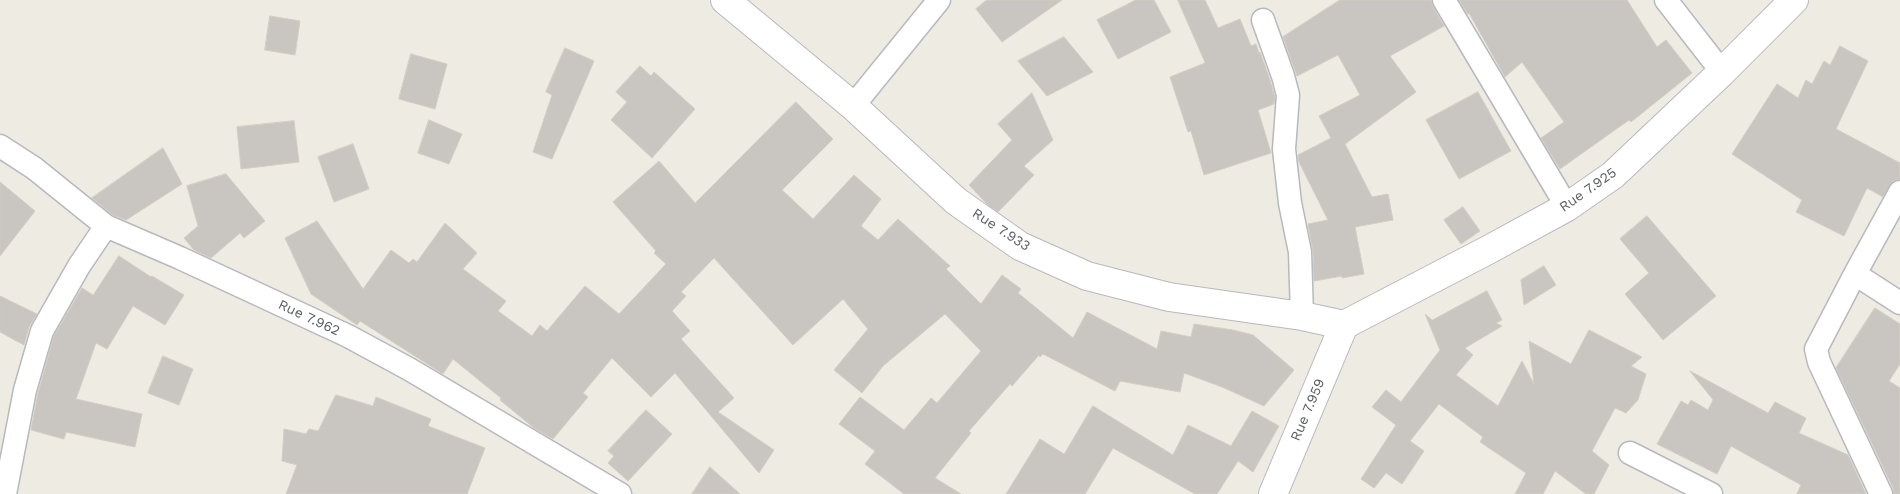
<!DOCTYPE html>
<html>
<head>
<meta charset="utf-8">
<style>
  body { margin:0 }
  canvas { display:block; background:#eeebe3 }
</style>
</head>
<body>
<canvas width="1900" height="494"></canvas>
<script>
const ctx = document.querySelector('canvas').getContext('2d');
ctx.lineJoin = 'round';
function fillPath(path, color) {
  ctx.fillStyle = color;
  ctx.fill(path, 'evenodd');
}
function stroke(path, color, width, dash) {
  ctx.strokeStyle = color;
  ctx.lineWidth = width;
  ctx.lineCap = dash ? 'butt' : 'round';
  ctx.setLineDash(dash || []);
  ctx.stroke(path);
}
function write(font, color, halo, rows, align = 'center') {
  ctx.font = font + ' "Work Sans",sans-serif';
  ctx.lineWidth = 4.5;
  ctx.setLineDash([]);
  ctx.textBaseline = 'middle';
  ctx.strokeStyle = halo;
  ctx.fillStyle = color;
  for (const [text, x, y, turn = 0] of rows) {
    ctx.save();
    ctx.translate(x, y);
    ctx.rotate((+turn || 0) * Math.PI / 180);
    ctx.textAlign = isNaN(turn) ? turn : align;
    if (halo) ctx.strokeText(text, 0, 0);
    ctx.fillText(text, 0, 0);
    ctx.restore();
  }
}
const building = new Path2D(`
  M987 0H1062L1002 42 976 9Z
  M1136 0H1154L1171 32 1118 59 1097 20Z
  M1178 0H1205L1218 28 1240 19 1251 46 1256 44 1259 53 1260 52 1270 80 1275 98 1274 104 1258 110 1271 153 1204 175 1191 131 1188 132 1170 77 1205 63Z
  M1340 0H1431L1433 7 1444 26 1390 56 1416 92 1345 144 1372 197 1388 194 1393 220 1355 227 1364 274 1342 278V276L1314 281 1313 251 1308 224 1328 220 1299 162 1298 155 1331 138 1319 116 1360 95 1338 55 1297 76 1283 37Z
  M1459 0H1627L1657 47 1666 40 1692 73 1631 122 1629 120 1560 169 1541 138 1564 122 1522 62 1505 77 1469 13 1468 14Z
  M270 16 300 21 295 55 265 50Z
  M1064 37 1093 72 1047 96 1018 61Z
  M1840 46 1868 61 1836 129 1900 163V179L1893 181 1883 197 1867 188 1844 236 1796 212 1802 200 1732 154 1777 84 1798 98 1806 80 1812 84 1824 61 1830 65Z
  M565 48 594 61 552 159 533 152 552 95 546 92Z
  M411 54 447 64 435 109 399 99Z
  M640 66 651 76 654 72 695 109 652 158 611 120 627 102 616 92Z
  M1478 92 1511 151 1459 179 1426 120Z
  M1032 93 1053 140 1024 166 1034 175 998 212 988 205 969 185 1012 140 998 124Z
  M796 102 833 139 782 190 813 219 854 175 881 199 861 226 878 240 898 219 950 266 946 269 981 304 1002 275 1021 289 1018 293 1073 338 1087 312 1157 349 1161 331 1191 337 1194 324 1233 330 1253 335 1294 370 1264 406 1222 387 1184 373 1180 392 1120 381 1115 391 1043 354 1040 357 1039 355 1012 386 1010 384 969 431 971 433 935 478 961 494H904L865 464 875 451 839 424 860 397 904 430 931 398 937 403 981 351 945 314 883 366 862 393 834 370 868 329 843 299 793 345 714 258 681 292 686 296 672 311 690 331 681 339 734 398 718 412 774 450 759 473 675 373 651 397 612 358 583 393 588 397 553 439 534 428 500 400 501 398 453 359 443 374 360 321 357 325 311 294 285 238 317 221 363 289 391 250 409 263 413 259 417 262 445 223 477 253 463 269 506 301 498 311 532 336 540 325 547 331 585 286 619 314 666 264 654 253 656 251 613 202 659 161 695 203Z
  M429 120 462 134 449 164 418 153Z
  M294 121 299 162 241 169 237 127Z
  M353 144 369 189 334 202 318 157Z
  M163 148 182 184 126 220 113 215 92 198Z
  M226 174 265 221 244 238 240 233 211 258 194 250 184 238 198 226 187 186Z
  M0 182 35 211 0 256Z
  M1463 207 1480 231 1461 244 1444 220Z
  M1647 216 1716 296 1663 340 1625 294 1649 273 1620 239Z
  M119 256 151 277 152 276 184 295 165 325 133 306 107 349 96 343 76 399 142 414 135 447 66 432 64 439 31 430 38 393 54 336 82 288 93 295Z
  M1544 266 1556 285 1524 305 1521 280Z
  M1487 291 1502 320 1496 323 1502 326 1465 348 1473 355 1456 375 1498 406 1522 361 1534 384 1529 341 1571 364 1589 330 1642 357 1631 366 1646 374 1638 400 1626 413 1615 408 1592 451 1609 465 1594 494H1586L1555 471 1543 494H1515L1526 473 1480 442 1483 437 1439 404 1410 441 1424 451 1402 484 1386 473 1374 488 1361 479 1396 425 1372 407 1386 390 1401 402 1440 350 1425 314 1432 320Z
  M0 296 37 314 29 327 24 345 0 332Z
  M1875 308 1900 324V364L1889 381 1900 388V494H1894L1893 488 1836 368Z
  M163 356 193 369 179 405 148 393Z
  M1690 371 1768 413 1775 402 1806 418 1799 433 1848 455 1866 494H1797L1801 485 1731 446 1717 474 1657 444 1681 401 1688 405 1691 400 1708 410 1713 400Z
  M336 395 373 406 376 397 431 419 428 426 485 448 467 494H286L297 465 282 461 284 429 306 434 309 429 318 431Z
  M1093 406 1173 455 1188 425 1231 446 1252 411 1279 426 1253 472 1238 461 1217 494H1195L1113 448 1085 494H1006L1040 439 1064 454Z
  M646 410 672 434 628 481 608 463 614 456 608 451Z
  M710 467 740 494H692Z`);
fillPath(building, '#c9c6c1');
stroke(building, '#d3cdc2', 1);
const minor = new Path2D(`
  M1444 0 1567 207
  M1666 0 1722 72
  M1263 20 1283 76 1288 95 1284 149 1290 203 1300 252 1302 316
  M853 106 939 0
  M0 146 34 168 106 226 180 258 348 336 409 369 620 494
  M1900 192 1855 274 1900 303
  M1855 274 1816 349 1819 362 1881 494
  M1630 453 1711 494
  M5 494 25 390 42 331 79 266 106 226`);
const tertiary = new Path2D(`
  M725 0 853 106 956 201 1020 246 1087 276 1169 297 1302 316 1344 325
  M1344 325 1488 250 1567 207 1613 175 1722 72 1794 0
  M1273 494 1344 325`);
stroke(minor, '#b6b9be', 25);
stroke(tertiary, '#b6b9be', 30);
stroke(minor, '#fff', 22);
stroke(tertiary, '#fff', 28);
write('14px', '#5b6064', '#fff', [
  ["Rue 7.925",1588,190,-35],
  ["Rue 7.933",1001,230,33],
  ["Rue 7.962",309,318,25],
  ["Rue 7.959",1308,410,-67]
]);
</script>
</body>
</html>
